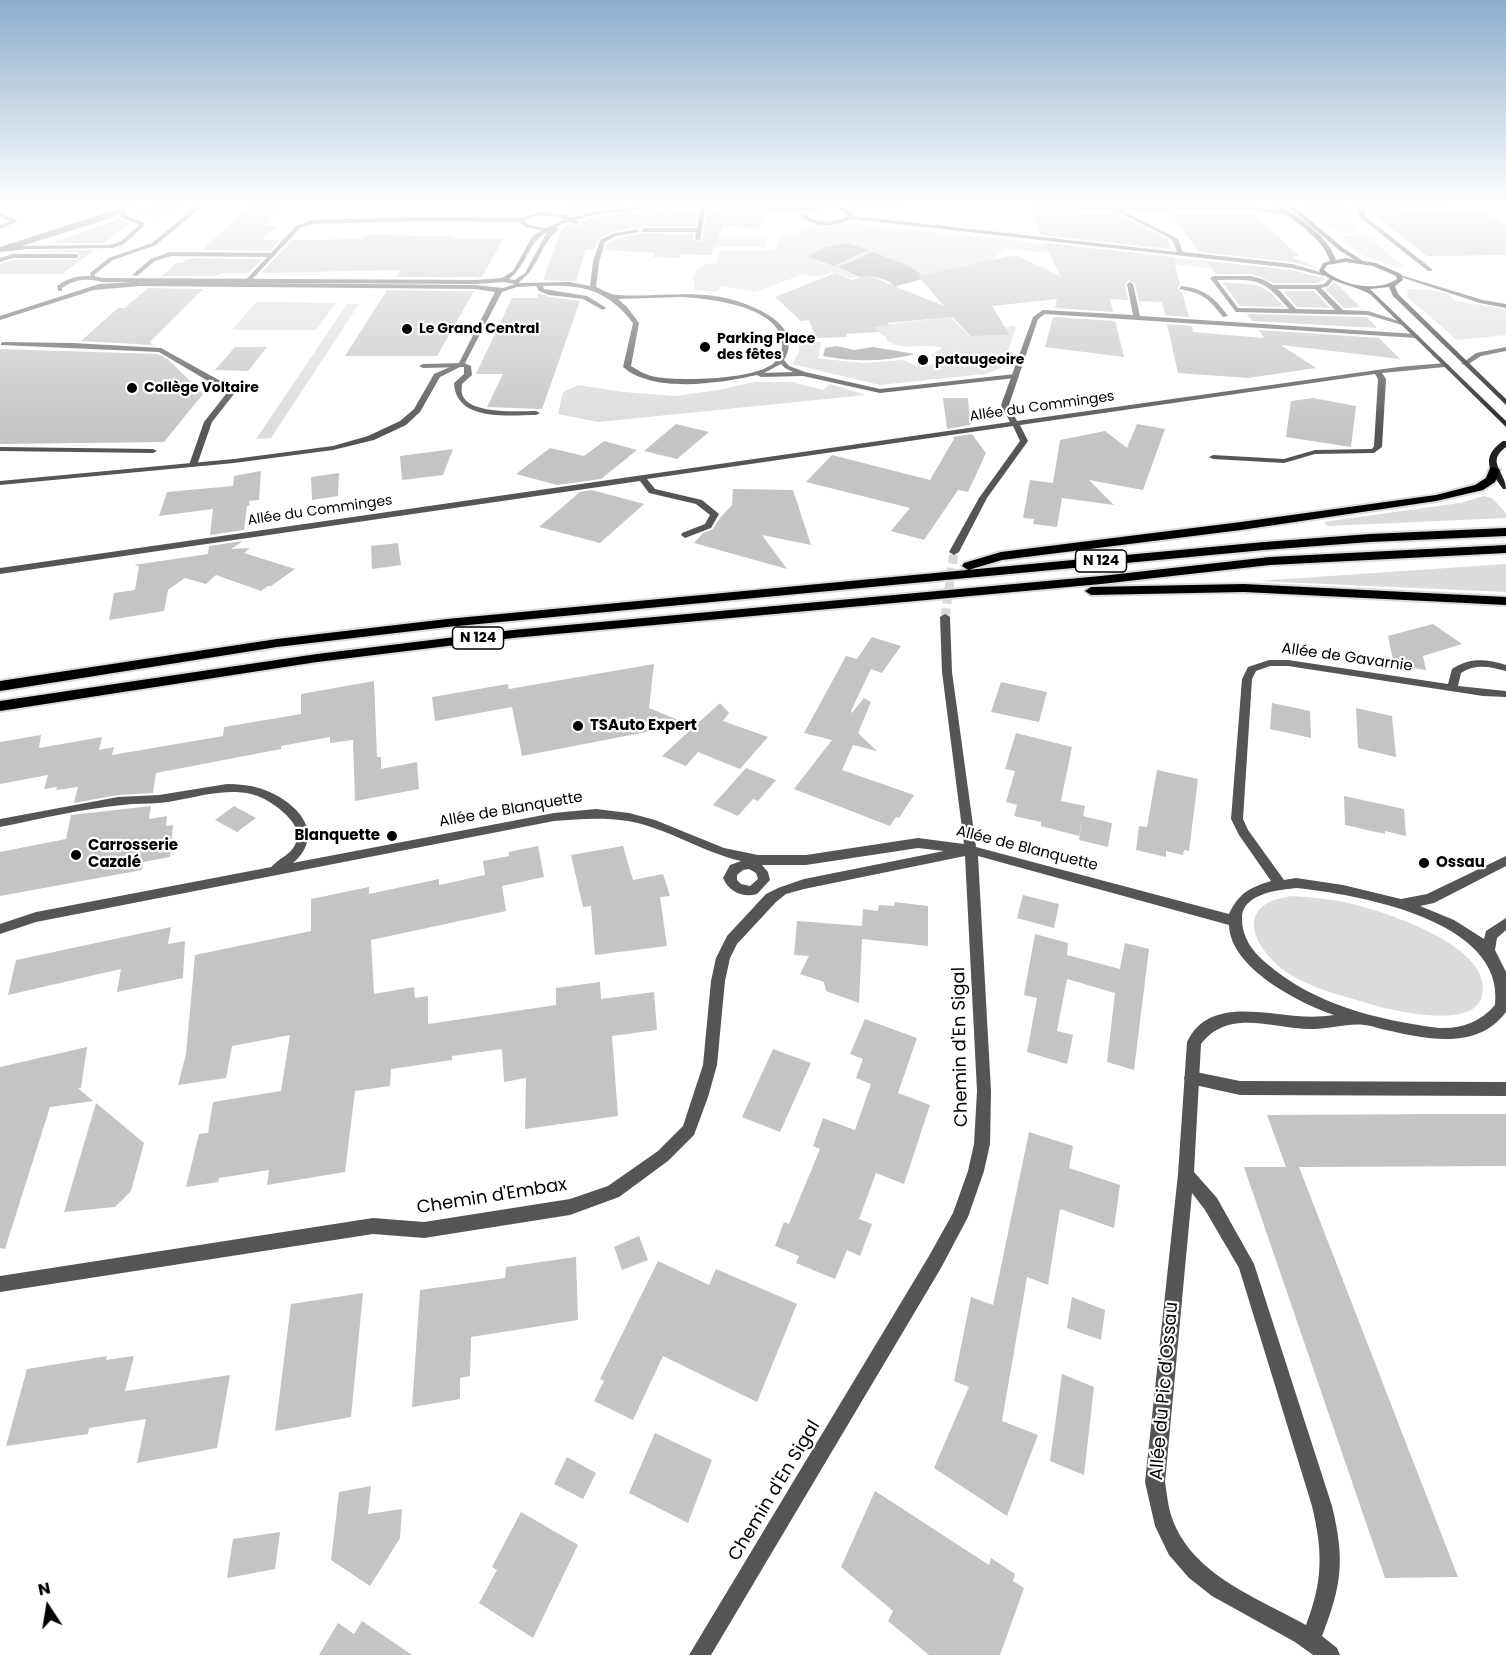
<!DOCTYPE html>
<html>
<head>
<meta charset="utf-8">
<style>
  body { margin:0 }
  #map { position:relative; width:1506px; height:1655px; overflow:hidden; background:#fff; font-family:Poppins,sans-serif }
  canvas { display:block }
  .north { position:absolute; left:18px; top:1577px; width:60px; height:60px; -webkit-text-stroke:4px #fff; paint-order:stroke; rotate:348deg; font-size:16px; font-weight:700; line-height:24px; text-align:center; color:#000 }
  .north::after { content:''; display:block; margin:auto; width:21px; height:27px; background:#000; clip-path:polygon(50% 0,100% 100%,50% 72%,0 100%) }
</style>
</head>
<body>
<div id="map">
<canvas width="1506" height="1655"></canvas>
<div class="north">N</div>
</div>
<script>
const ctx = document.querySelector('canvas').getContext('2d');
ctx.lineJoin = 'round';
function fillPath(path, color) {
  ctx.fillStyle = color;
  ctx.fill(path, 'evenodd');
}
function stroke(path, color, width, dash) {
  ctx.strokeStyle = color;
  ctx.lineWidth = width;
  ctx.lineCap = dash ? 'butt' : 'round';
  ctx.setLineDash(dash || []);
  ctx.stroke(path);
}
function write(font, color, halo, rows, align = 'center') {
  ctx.font = font + ' Poppins,sans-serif';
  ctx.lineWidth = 4.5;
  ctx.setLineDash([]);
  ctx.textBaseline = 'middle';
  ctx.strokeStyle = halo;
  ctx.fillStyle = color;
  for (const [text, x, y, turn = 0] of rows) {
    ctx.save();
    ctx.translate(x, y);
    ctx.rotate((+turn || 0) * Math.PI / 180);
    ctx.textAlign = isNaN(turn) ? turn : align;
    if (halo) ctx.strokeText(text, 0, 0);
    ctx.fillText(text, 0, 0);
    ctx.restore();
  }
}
fillPath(new Path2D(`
  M188 202 191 204C172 211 172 222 150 217 144 216 141 216 136 213L137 210 157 203Z
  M1296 202H1347L1352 205 1349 210 1355 217 1345 218 1359 229 1354 233 1343 234C1328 222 1309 217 1296 202Z
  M817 224H858L1243 265V271L1005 249 994 258 1000 269 940 274 893 287 888 281 867 275 851 278 832 272 819 277 804 274 755 292 722 286 716 292 695 290 693 277 697 269 707 263 716 264 720 250H775L782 233 796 234Z
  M1364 233 1402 265 1406 269 1365 257 1349 246 1342 236Z
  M766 236 767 247H712V237Z
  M1408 289 1432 290 1448 294 1455 301 1506 309V335L1457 340 1407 297Z
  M256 302 336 303 316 330H232Z
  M347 304H359L271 438 256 439Z
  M951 317 969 336 1010 335 1005 327 1014 326 1016 329 1001 368 985 374 880 385 792 364 799 352V342H821L818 358 824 359 863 363 903 360 917 366 931 365 936 360 931 355 942 348C922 342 908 352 887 341V338L878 332 874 326Z
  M754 382H793L823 390 830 384 866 395 598 422 558 414 563 392 578 385 624 392 675 396 718 390Z
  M1484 496 1492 498 1506 513V518L1328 526 1323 522 1460 503Z
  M1506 564V592L1257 581Z
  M1292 896C1306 897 1319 898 1333 900 1371 906 1452 933 1475 966 1482 976 1484 985 1482 996 1474 1032 1384 1009 1360 1001 1335 994 1310 987 1288 973 1271 962 1242 931 1259 910 1267 900 1281 898 1292 896Z`), '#dcdcdc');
fillPath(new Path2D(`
  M847 243 868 250 834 266 809 257 822 248Z
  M873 252 909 266 926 278 893 287 892 283C883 278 869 274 860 277L838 267Z
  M837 346 854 350 873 347 915 354C885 362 854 362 823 356L825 348Z`), '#a3a3a3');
fillPath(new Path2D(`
  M254 202H288L264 226H277L262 240H280L270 251 202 250Z
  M572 202H615L616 207 596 209 571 215 568 214Z
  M1030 202H1070L1071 204H1051L1047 208 1049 211 1115 213 1165 238 1168 240 1171 249 1041 235 1031 211H1034Z
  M668 209 697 210 695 226H644L639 229 637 227 611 232 599 238 595 249H586L576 281 543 280 563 226 569 224 577 226 581 221 597 216Z
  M708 210 771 212 758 229 723 226 711 255 682 254 679 258 653 257 655 253 605 250 607 244 617 238 641 233 693 234V240L701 242Z
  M1170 213H1253L1299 256 1292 257 1318 268 1292 262 1199 252Z
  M1386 213H1486L1506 226V255L1427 256 1374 215H1388Z
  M119 219 130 223 104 243H52Z
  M367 235 454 236 452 238 503 239 482 277H396L400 270 261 273 292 240 363 239Z
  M1045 243 1173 257 1180 284 1177 289 1182 292 1189 317 1165 315 1162 302 1139 301 1135 284 1129 280 1125 284 1128 300 1110 299 1113 312 1055 308 1057 299 992 306 1010 335 970 336 953 317 887 323 890 325 874 327 879 332 846 334 847 337 816 338 809 320 801 321 775 297 835 273 852 280 867 275 944 306 918 276 1016 255 1060 276Z
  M94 250 62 274H0V264L13 260H76L81 257 76 252 30 251Z
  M186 259 192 258 262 259 249 273H223L215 276H162L177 263H182Z
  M1206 261 1292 270 1326 279 1317 283H1274L1252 274H1216Z
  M1222 282 1257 285 1271 293 1284 307 1240 306Z
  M1334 283 1338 285 1360 307 1344 308 1325 289Z
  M148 288 203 289 150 342 153 345 81 341 118 308H125Z
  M387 290 474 291 437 356H345Z
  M1283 291H1314L1330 308 1297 307Z
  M539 293 549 297 580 301 542 409 487 407 503 374H476L512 298H537Z
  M1247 314 1367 317 1377 328 1252 321Z
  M1053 317 1115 321 1124 357 1045 347Z
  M1167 324 1192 326 1193 332 1264 338 1259 330 1379 338 1400 359 1281 345 1316 368 1248 378 1178 373Z
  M235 347H267L248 371 215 370Z
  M0 349 158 354 169 360 203 394 164 442 0 444Z
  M943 398H968L970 425 947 429Z
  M1313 398 1356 406 1351 447 1286 437 1291 401Z
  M676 424 709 432 677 459 644 451Z
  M1137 424 1165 429 1143 490 1089 480 1114 505 1062 498 1057 527 1033 524 1034 519 1023 518 1030 480 1053 483 1060 440 1105 431 1127 448Z
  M972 434 986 453 968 492 958 490 924 540 891 531 910 508 806 482 832 455 930 480 954 439 953 437Z
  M604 441 637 450 601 479 557 485 516 474 550 448 584 456Z
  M453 449 443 475 402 480 400 456Z
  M261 471 259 500 249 501 250 505 247 506 244 530 210 535 213 509 159 516 167 492 233 486 234 476Z
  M339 473 338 496 312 500 311 477Z
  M733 489 793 490 811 545 762 535 787 569 694 543 703 533 713 529 720 518 732 505Z
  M592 490 644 504 600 543 539 527 580 492Z
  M243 541 231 549 250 548 244 553 295 569 271 586H268L261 591 216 575 206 584 185 578 168 590 164 611 109 620 114 593 135 590 139 566 134 565 208 554 209 546Z
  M398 543 401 565 372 569 371 546Z
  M1433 624 1462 644 1423 656 1426 670 1394 665 1388 636Z
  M872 637 901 646 882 673 871 669 851 711 852 713 864 698 871 702 858 733 877 751 853 745 842 770 914 795 899 818 896 817 890 826 794 789 832 740 804 733 846 656 857 659Z
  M654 664 649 708 688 724 522 756 512 707 435 721 432 697 508 684 509 689Z
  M374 681 377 757H381V769L417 762 419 789 355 801 353 740 330 743V737L281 746V749L156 773 153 793 118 795 74 803 78 787 56 790 57 787 44 789 48 775 0 784V742L41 735 39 748 102 737 99 750 114 747 112 755 223 736 224 727 301 714V694Z
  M1001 682 1047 692 1039 722 991 712Z
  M720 703 729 713 723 721 768 737 740 769 698 752 686 766 662 756Z
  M1272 703 1310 711 1311 738 1270 729Z
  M1356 708 1392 716 1396 757 1358 748Z
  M1016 733 1072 747 1061 801 1085 806 1083 816 1112 823 1108 847 1079 840 1082 820 1079 836 1041 826V822L1014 816 1017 805 1006 802 1015 771 1005 769Z
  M746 768 776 780 758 801 753 799 738 816 713 805Z
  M1157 770 1198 779 1189 851 1184 850 1183 855 1166 851V857L1136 850 1139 826 1147 827Z
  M1344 796 1404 809 1406 836 1385 831V834L1345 825Z
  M151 806 149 819 167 816 166 826 173 825 170 857 143 862 142 870 0 896V852L66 839 71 815Z
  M234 806 256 818 237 832 215 820Z
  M538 846 544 877 502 886 506 911 371 940 374 994 414 987 415 998 428 996V1024L556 1005V988L600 982 601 999 654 992 657 1030 612 1036 618 1116 525 1129 526 1078 504 1082 502 1049 452 1056V1060L391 1069 390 1086 355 1091 345 1172 267 1185 269 1170 219 1178 218 1182 186 1187 199 1134 208 1133 213 1102 281 1091 290 1035 232 1046 226 1078 178 1085 186 1054 195 955 311 931V899L369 887V894L439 879V885L485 875 483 861 509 856V852Z
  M623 846 633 880 663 874 670 896 660 897 667 946 595 955 591 906 583 907 571 855Z
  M1023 895 1059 904 1054 928 1017 918Z
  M895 902 928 906V946L862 939 859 1003 826 991 824 982 800 974 809 956 794 955 797 921 862 926 863 909 878 911 879 905 894 906Z
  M171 927 168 944 185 941 183 978 117 992 121 969 8 995 16 960Z
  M1035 934 1068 943 1067 955 1120 969 1125 943 1149 949 1134 1070 1107 1062 1115 993 1067 979 1057 1031 1073 1035 1067 1064 1027 1052 1037 998 1024 995Z
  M865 1019 917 1038 898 1093 930 1105 904 1184 876 1173 859 1219 872 1224 860 1256 847 1250 835 1279 796 1263 799 1256 775 1246 784 1222 789 1224 820 1149 813 1146 823 1118 855 1130 871 1084 856 1078 863 1059 850 1054Z
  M87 1047 81 1088H78L93 1101 50 1107 5 1249 0 1248V1067Z
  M773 1049 811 1063 780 1132 742 1117Z
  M96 1103 144 1143 131 1191 115 1207 64 1212Z
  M1446 1114H1506V1166L1299 1167 1458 1577 1385 1578 1244 1167H1286L1267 1115Z
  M1029 1132 1073 1146 1069 1168 1120 1185 1114 1228 1060 1209 1048 1285 1027 1277 1002 1421 1038 1435 1007 1516 934 1468 969 1387 954 1381 971 1297 993 1305Z
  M639 1236 648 1260 622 1270 614 1247Z
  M576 1257 578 1320 471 1337 470 1376 460 1378V1399L412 1407 420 1290 505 1278 506 1267Z
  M658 1261 709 1285 716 1269 797 1304 757 1402 663 1356 633 1420 594 1401 604 1381 600 1379Z
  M363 1293 351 1417 275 1431 291 1304Z
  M1072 1297 1105 1310 1101 1340 1067 1328Z
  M107 1356 106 1360 134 1356 125 1391 230 1375 217 1448 137 1463 146 1419 89 1428 88 1434 6 1446 27 1369Z
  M1062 1374 1094 1387 1084 1475 1050 1461Z
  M655 1433 712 1460 688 1523 629 1493Z
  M567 1457 596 1473 583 1499 554 1484Z
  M371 1486 368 1514 402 1509 400 1538 370 1586 331 1560 339 1492Z
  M875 1491 989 1565 991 1558 1015 1574 1013 1581 1024 1588 1000 1655H929L888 1621 893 1611 841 1567Z
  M521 1512 578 1545 533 1638 479 1603 497 1570 492 1567Z
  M280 1532 275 1569 227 1578 233 1539Z
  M362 1621 412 1655H319L338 1623 354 1634Z`), '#c4c4c4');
stroke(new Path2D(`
  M945 617 954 552`), '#d9d9d9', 9, [9, 4.5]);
const trunk = new Path2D(`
  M1494 467 1500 470 1495 482 1483 490 1436 501 1241 530 1002 560 968 570 962 566 964 563 1001 552 1241 522 1436 495 1475 485 1486 478 1490 468Z
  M1506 528V536L1370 542 1264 550 447 627 277 647 0 691V681L277 639 447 619 1264 542 1370 534Z
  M1506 545V553L1270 565 1101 584 513 638 317 662 0 711V701L317 654 513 630 1101 576 1270 557Z
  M1244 584 1506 597V605L1244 592 1091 595 1085 591 1091 587Z`);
stroke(trunk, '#dbdbdb', 4);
fillPath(new Path2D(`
  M197 202H203L198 210 156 245 113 260 95 274V279H91L90 273 109 258 152 243 194 208Z
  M617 202H623L625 213 620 212Z
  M703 205 706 207 700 240 695 239 696 232H644L641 230 644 228H697L700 207Z
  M855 205H904L907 207 904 209H856L847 212V210Z
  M1051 206 1114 207 1117 209 1114 211 1049 209Z
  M122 207 125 209V215L143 222 144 226 124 244 113 248 28 249 0 252V248L110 215ZM119 213 120 217 138 224V226L120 242 110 245 22 246 114 217Z
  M541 212 565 215 579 222 576 224C559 217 541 210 524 221L529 225 554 230 552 233 525 227 519 222 423 221 312 224 300 228 246 286 241 285 296 226 311 220 423 217 521 218Z
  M0 213 17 220 18 221 0 229V225L10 221 0 217Z
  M637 229 639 232 616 236 605 242 599 262 596 287 611 294 618 295C668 298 706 286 755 308 766 313 777 319 784 329 791 339 790 350 784 360L789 366 805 372 880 389 1015 374 1019 376 1015 378 880 393 803 376 761 377 757 375C721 383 654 394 623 367L633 323C608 290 583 284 543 286L544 289 587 296 605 307 606 308 603 310 583 299 549 295 539 291 536 286 518 287 515 285 518 283 569 282 590 286 593 262 600 240 612 234ZM680 297C708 298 780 306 782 343 783 352 779 358 774 363 754 380 681 381 656 377 646 375 639 371 631 366L639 323 627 307 618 299ZM781 364 785 368 793 372 764 373Z
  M13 254H76L79 256 76 258H13L0 262V258Z
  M1213 276H1251L1262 279 1273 285H1317L1324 284 1331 277 1334 279 1328 286 1321 288 1343 310 1368 311 1405 323 1402 325 1368 315 1236 312 1210 278ZM1217 280C1256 279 1263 278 1289 309L1238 308ZM1278 289H1315L1335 310 1296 309Z
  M1181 286C1204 288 1215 298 1228 316L1223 317C1208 298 1203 293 1179 289Z
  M3 342 73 343 161 348 226 384 234 394 212 422 197 465 193 467 189 465 204 422 226 394 220 388 159 352 1 345V343Z
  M464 363 471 366 472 375 462 384C462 387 461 390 462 394 468 415 519 411 536 411L540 413 536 415C508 415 456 422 454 383L464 374V367L423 368 419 366 423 364Z
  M0 447 153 449 157 451 153 453 0 451Z
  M227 784C238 784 249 785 259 788 297 800 331 836 288 867 282 871 279 875 272 872L270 869C281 854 299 855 297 830 290 814 268 798 251 794 220 787 190 800 159 803 147 804 135 803 123 805 81 809 40 819 0 827V819L118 797 159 795Z
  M1191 1071 1240 1081 1506 1082V1096L1240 1095 1186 1083 1184 1078 1186 1073Z`), '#555');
fillPath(new Path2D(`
  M1098 202H1105L1116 207 1250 206 1288 212 1286 215 1250 210 1123 211 1178 239 1183 252 1292 264 1327 274 1324 276 1292 268 852 219C835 227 813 229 799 214L804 213C816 225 834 223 848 216L839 209 829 208 806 211 668 207 597 214 567 222 556 227 559 229C540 244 539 268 519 282L520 286 502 292 464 365 440 377 420 412 406 425 374 440 333 450 234 463 0 485V481L234 459 333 446 368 436 400 421 414 409 434 374 459 363 495 292 475 289 139 286 94 290 0 320V316L99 284 139 282 475 285 503 288 515 284 504 282 476 284 102 282C88 278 75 279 62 288V291H58L57 286C70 276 86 274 102 278L476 280 502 278 513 271 532 237 537 233 563 220 596 211 668 204 806 207 829 205 848 209 854 216 1177 252 1173 241 1166 236ZM547 232 525 273 515 280 509 279C526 267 528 242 547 232Z
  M1352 202H1358L1362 205 1437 204 1434 202H1440L1445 205 1443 208 1364 209 1366 217 1432 269V271H1428L1362 219 1358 214V207Z
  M170 252 272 253 275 255 272 257 171 256 155 261 137 276 132 275 151 259Z
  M1130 282 1133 284 1140 316 1416 334 1419 336 1416 338 1045 314 1038 319 1009 405 1017 421 1398 367 1445 363 1449 365 1445 367 1382 373 1386 379 1382 447 1374 453 1315 454 1284 463 1213 459 1209 457 1213 455 1284 459 1315 450 1372 449 1374 446 1378 379 1375 374 1020 425 1028 441 987 498 959 552 954 555 949 552 979 498 1020 441 1013 426 647 479 655 489 702 500 719 514 711 528 685 538 681 535 682 533 705 524 710 515 696 504 649 493 640 481 0 574V568L1010 422 1001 405 1033 317 1043 310 1133 315 1127 284Z
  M1506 347V351L1481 356 1467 365 1461 364 1476 353Z
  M945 614 950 617 952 672 976 847 1229 914C1239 893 1249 888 1271 881L1239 835 1231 819 1242 679 1248 667 1269 660H1288L1448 684 1452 669C1470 657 1487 659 1506 665V671C1490 667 1476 663 1461 673L1458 686 1506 691V697L1483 696 1288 666H1270L1256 671 1252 679 1243 819 1248 830 1284 880 1296 878 1343 885 1401 899 1427 894 1506 856V866L1434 903 1420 906 1454 920 1484 939 1486 931 1506 918V930L1497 938 1495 950 1506 972V1012C1477 1051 1426 1039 1386 1030 1379 1029 1371 1025 1364 1025 1348 1023 1330 1029 1313 1029 1274 1030 1230 1007 1201 1044L1194 1172 1217 1198 1254 1264 1332 1506C1345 1560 1342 1585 1322 1636L1337 1648 1340 1655H1313L1295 1642 1212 1596 1189 1578 1169 1555 1155 1526 1145 1482 1178 1174 1187 1042C1207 999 1259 1013 1297 1016 1309 1017 1321 1017 1334 1015 1299 1003 1230 968 1229 925L978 856 991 1091 990 1144 984 1171 968 1217 941 1268 711 1655H689L929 1256 953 1213 968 1171 974 1144 977 1091 965 856 804 889 786 894 776 902 737 944 730 958 725 981 717 1065 708 1097 694 1135 668 1161 619 1197 570 1215 424 1238 373 1234 0 1292V1276L373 1218 424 1222 570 1199 608 1186 658 1151 683 1126 703 1065 711 981 716 958 727 936 766 894 778 888 804 879 944 851 918 848 806 865H762L768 872 770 880 757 894C743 898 729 892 723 878L730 865 741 861C702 852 667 828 628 821 602 817 579 819 554 821L36 922 0 934V924L36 912 554 813 596 809 629 813 655 820 724 848 758 855H806L918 838 964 844 942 672 940 617ZM749 869 756 873 758 879 750 886 741 884 737 880V875L743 870ZM1296 888C1354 894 1506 919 1495 1005 1481 1022 1461 1029 1439 1028 1377 1020 1312 1004 1265 962 1252 951 1242 937 1242 919 1241 894 1277 890 1296 888ZM1192 1193 1205 1210 1239 1268 1312 1506C1323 1552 1323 1581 1306 1625 1258 1598 1192 1575 1172 1518 1168 1507 1167 1494 1165 1482Z`), '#555');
fillPath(new Path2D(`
  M139 202H147L0 251V247Z
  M1397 274 1483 300 1506 304V308L1480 303 1397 276Z`), '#555');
fillPath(new Path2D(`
  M1271 202H1277C1297 217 1328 235 1336 260L1346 258 1355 260 1339 250 1283 202H1289L1343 248 1363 261 1376 263 1401 274 1403 280 1395 286 1398 294 1506 399V405L1393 296 1389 287 1370 289 1506 421V427L1371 295C1354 284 1334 285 1319 271L1323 263 1330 261C1322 235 1290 220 1271 202ZM1346 262 1373 266 1396 276 1397 279C1377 293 1341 285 1324 270L1327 265Z
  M1503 441H1506V447C1485 462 1506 472 1506 489H1503C1489 469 1480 458 1503 441Z`), '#222');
fillPath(trunk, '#000');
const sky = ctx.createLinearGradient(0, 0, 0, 434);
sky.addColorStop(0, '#8cadcc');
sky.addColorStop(0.47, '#fff');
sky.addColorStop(1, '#ffffff00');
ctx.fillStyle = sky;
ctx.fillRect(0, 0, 1506, 434);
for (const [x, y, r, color] of [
  [407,329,6,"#000"],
  [705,347,6,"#000"],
  [923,360,6,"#000"],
  [132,388,6,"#000"],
  [578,726,6,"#000"],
  [392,836,6,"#000"],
  [76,855,6,"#000"],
  [1424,863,6,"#000"]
]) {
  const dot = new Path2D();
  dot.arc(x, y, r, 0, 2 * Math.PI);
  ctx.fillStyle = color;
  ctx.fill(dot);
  stroke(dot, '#fff', 2);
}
write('bold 14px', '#000', '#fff', [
  ["Le Grand Central",419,329],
  ["Parking Place",717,339],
  ["des fêtes",717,355],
  ["pataugeoire",935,360],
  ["Collège Voltaire",144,388]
], 'left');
write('14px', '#000', '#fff', [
  ["Allée du Comminges",1042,407,-8],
  ["Allée du Comminges",320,511,-8]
]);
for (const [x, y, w] of [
  [1101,561,51],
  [478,638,51]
]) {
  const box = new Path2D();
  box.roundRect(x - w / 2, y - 11, w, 22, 4.5);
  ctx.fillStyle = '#fff';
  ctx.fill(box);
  stroke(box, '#000', 1.5);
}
write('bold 14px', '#000', null, [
  ["N 124",1101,561],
  ["N 124",478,638]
]);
write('15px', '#000', '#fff', [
  ["Allée de Gavarnie",1347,658,8],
  ["Allée de Blanquette",511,810,-10],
  ["Allée de Blanquette",1027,849,14]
]);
write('bold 15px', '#000', '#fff', [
  ["TSAuto Expert",590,726],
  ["Blanquette",380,836,"right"],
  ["Carrosserie",88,846],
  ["Cazalé",88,863],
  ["Ossau",1436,863]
], 'left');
write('18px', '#000', '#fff', [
  ["Chemin d'En Sigal",961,1047,-91],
  ["Chemin d'Embax",492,1197,-9],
  ["Allée du Pic d'Ossau",1165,1391,-85],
  ["Chemin d'En Sigal",775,1491,-59]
]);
</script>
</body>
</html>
